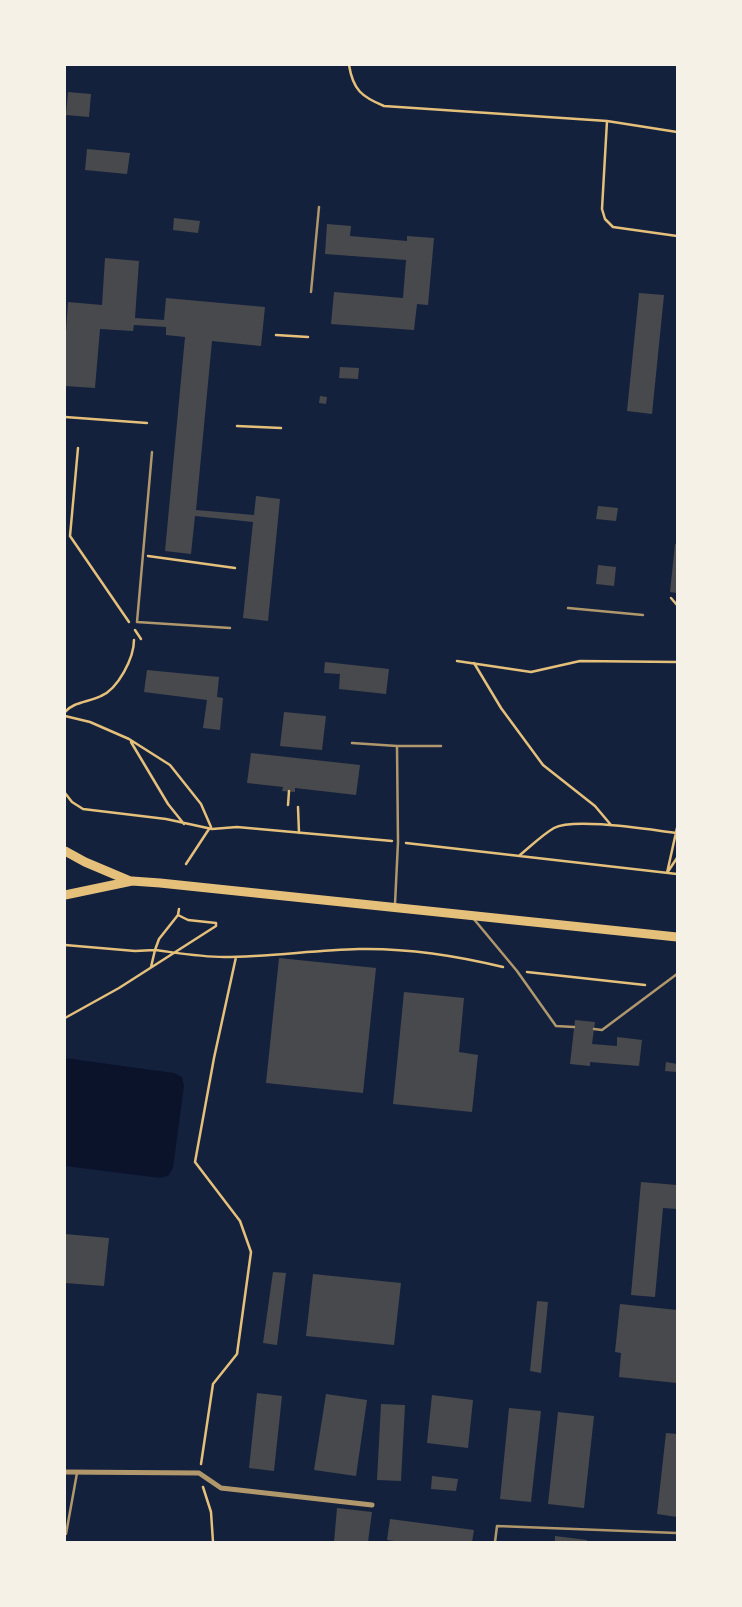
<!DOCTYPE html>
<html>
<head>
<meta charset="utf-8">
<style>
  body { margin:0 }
  #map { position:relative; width:742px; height:1607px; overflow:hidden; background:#14213d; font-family:"Playfair Display",serif }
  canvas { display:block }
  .frame { position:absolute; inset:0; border:66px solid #f6f1e7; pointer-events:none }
</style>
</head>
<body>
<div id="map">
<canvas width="742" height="1607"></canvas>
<div class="frame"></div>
</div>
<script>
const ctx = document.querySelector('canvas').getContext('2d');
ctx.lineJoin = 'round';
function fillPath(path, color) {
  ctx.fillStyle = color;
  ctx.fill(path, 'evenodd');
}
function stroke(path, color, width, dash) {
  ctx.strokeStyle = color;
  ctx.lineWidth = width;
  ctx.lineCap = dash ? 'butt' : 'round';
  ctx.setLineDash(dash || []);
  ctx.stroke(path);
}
fillPath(new Path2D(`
  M65 1058 174 1073 182 1077 184 1086 173 1168 168 1176 160 1178 65 1166Z`), '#0b132b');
fillPath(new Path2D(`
  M68 92 91 94 89 117 66 115Z
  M87 149 130 153 127 174 85 170Z
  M174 218 200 221 198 233 173 230Z
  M327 224 351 226 350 236 407 241V236L434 238 428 305 417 304 414 330 331 324 334 292 403 298 406 260 325 254Z
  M105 258 139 261 135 318 164 320 166 298 265 307 261 346 212 341 196 510 254 515 256 496 280 499 268 621 243 618 253 522 195 516 191 554 165 551 185 337 166 335V327L134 325 133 331 100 329 95 388 65 386V347L68 302 102 305Z
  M639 293 664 295 652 414 627 411Z
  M340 367 359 368 358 379 339 378Z
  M320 396 327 397 326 404 319 403Z
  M598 506 618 508 616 521 596 519Z
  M675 544H677V593L670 592Z
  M598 565 616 567 614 586 596 584Z
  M325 662 389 669 386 694 339 689 340 674 324 673Z
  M147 670 219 677 217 697 223 698 220 730 203 728 207 700 144 692Z
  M284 712 326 716 322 750 280 746Z
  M251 753 360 765 356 795 295 788V792L282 791 283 787 247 783Z
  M279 958 376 968 363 1093 266 1083Z
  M404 992 464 998 459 1052 478 1055 472 1112 393 1104Z
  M575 1020 595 1022 592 1044 617 1046V1037L642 1040 639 1066 590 1062V1066L570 1064Z
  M666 1062 677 1064V1072L665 1071Z
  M641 1182 677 1185V1209L663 1208 655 1297 631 1295Z
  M65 1234 109 1238 104 1286 65 1283Z
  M273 1272 286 1273 277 1345 263 1343Z
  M313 1274 401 1283 394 1345 306 1336Z
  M537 1301 548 1302 541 1373 530 1371Z
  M620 1304 677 1310V1383L619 1377 621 1353 615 1352Z
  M257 1393 282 1396 274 1471 249 1468Z
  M326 1394 367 1400 356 1476 314 1470Z
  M432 1395 473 1400 468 1448 427 1443Z
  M381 1404 405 1405 401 1481 377 1480Z
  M509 1408 541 1411 531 1502 500 1499Z
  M558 1412 594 1416 584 1508 548 1504Z
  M666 1433 677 1434V1517L657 1514Z
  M432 1476 458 1479 456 1491 431 1489Z
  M337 1508 372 1512 368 1542H334Z
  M390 1519 474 1530 472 1542H403L387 1540Z
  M555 1536 587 1540V1542H555Z`), '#48494c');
stroke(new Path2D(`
  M349 65C353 90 362 97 384 106L607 121 602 209 605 219 613 227 677 236
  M607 121 677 132
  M276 335 308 337
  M65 417 147 423
  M237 426 281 428
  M78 448 70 536 129 622
  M148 556 235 568
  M671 598 677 605
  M135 630 141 639
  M457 661 531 672 580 661 677 662
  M474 663 501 708 543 765 595 806 611 825
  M65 712C73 702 89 702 101 696 118 689 134 658 134 640
  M65 716 90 722 129 739 170 765 201 804 211 827
  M131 742 168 804 184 824
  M65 793 72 802 83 809 166 819 212 829 237 827 392 841
  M288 805 289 791
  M298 807 299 833
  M677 828 667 873 677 858
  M406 843 677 874
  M520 855C531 846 542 835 554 828 574 817 651 830 677 833
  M186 864 209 829
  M65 945 135 951 155 950 159 939 178 915
  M151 967 155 950C178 953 201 957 224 957 269 957 314 950 359 949 406 948 458 956 503 967
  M527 972 645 985
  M65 1018 119 988 216 926V923L188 920 178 915 179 909
  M201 1464 213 1384 237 1354 251 1252 240 1221 195 1162 214 1058 236 957
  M203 1487 211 1512 213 1542`), '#e5c07b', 2.5);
stroke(new Path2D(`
  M311 292 319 207
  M152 452 137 622 230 628
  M568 608 643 615
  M352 743 397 746 398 842 395 904
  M397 746H441
  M473 918 517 971 556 1026 574 1027
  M594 1029 602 1030 677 974
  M65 1534H66L77 1473
  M495 1542 497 1526 677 1533`), '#b1986c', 2.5);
stroke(new Path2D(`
  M65 1472 199 1473 221 1488 372 1505`), '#b1986c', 5);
stroke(new Path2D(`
  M65 851 85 862 130 881
  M65 895 132 881 160 883 677 937`), '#e5c07b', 9);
</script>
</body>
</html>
